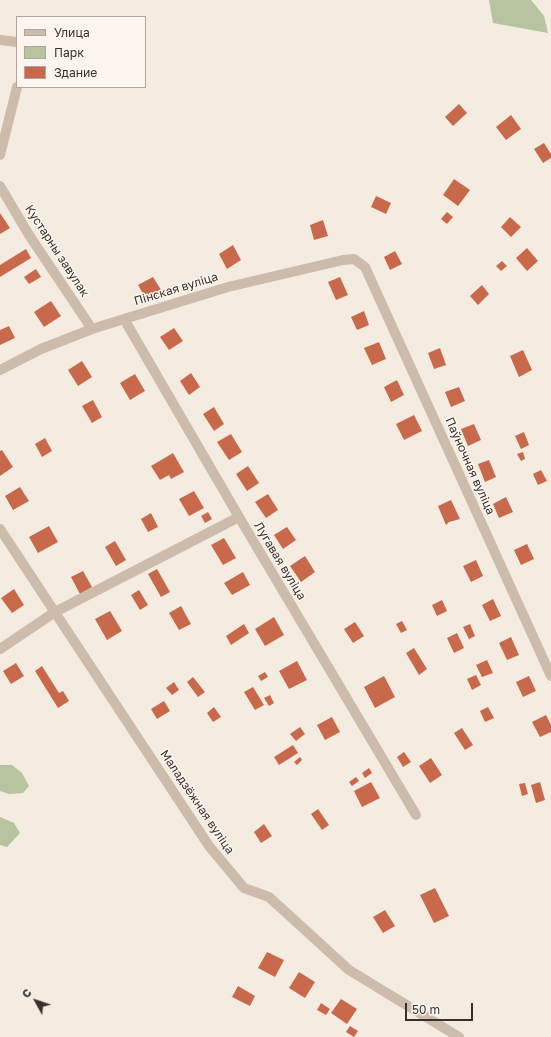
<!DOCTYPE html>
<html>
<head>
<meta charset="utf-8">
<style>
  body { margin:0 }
  #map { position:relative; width:551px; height:1037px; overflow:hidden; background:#f4ebe1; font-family:"Golos Text",sans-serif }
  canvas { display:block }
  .legend { position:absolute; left:16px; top:16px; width:130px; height:72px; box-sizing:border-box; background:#fbf5ee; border:1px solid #aea6a0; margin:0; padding:5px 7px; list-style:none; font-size:12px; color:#3b302b }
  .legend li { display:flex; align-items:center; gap:8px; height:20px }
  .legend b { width:20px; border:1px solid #aea6a0 }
  .north { position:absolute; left:16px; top:981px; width:40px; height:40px; -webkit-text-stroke:3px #fbf5ee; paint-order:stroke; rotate:310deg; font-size:11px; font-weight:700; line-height:16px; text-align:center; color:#3b302b }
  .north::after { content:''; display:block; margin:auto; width:14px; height:18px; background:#3b302b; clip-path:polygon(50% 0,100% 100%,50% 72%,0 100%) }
  .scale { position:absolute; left:405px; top:1003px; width:68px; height:18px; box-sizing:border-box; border:2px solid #3b302b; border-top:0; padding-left:5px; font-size:12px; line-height:14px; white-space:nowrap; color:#3b302b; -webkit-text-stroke:3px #fbf5ee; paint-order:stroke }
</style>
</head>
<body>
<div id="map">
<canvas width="551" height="1037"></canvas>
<ul class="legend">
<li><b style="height:5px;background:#cdbbac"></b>Улица</li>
<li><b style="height:11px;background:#b8c4a0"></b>Парк</li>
<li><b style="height:11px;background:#c8694b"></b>Здание</li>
</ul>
<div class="north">С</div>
<div class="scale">50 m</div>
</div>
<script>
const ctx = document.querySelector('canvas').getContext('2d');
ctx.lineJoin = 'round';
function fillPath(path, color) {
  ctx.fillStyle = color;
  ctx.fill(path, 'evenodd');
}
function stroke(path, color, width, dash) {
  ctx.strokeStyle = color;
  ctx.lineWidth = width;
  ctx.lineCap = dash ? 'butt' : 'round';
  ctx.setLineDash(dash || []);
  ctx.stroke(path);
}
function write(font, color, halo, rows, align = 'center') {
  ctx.font = font + ' "Golos Text",sans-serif';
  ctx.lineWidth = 3;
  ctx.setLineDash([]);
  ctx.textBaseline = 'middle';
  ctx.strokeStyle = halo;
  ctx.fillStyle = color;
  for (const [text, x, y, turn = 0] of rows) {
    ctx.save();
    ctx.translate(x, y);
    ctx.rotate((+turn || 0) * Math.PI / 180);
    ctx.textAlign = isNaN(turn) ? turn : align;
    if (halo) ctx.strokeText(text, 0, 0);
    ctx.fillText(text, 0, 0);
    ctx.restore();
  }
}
fillPath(new Path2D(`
  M489 0H531L544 16 548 33 493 23Z
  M0 765H12L22 773 29 786 23 793 9 794 0 791Z
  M0 817 14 823 20 833 7 847 0 845Z`), '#b8c4a0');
fillPath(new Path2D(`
  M459 104 467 113 453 126 445 117Z
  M511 115 521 129 506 140 496 127Z
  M544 143 551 154V158L543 163 534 149Z
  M454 179 470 190 458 206 443 195Z
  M376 196 391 203 386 214 371 207Z
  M447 212 453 217 447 224 441 219Z
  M0 213 10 228 0 234Z
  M510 217 521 227 511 237 501 227Z
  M323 220 328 236 314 240 310 225Z
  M233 245 241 260 227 269 219 254Z
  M527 248 538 261 527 271 516 258Z
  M26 249 31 258 0 277V265Z
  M395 251 402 264 390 270 384 257Z
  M502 261 507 266 501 271 496 266Z
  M36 269 41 277 29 284 24 277Z
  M153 277 163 293 148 302 138 285Z
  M340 277 348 295 336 300 328 282Z
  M482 285 489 294 478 305 470 296Z
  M51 301 61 316 44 327 34 312Z
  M364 311 369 325 357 330 351 317Z
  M9 326 15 338 0 345V330Z
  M174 328 183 341 169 350 160 337Z
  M379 342 386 359 372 365 364 348Z
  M440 348 446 365 434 369 428 353Z
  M523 350 532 370 519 377 510 356Z
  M82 361 92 377 78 386 68 370Z
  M191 373 200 387 189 395 180 381Z
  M135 374 145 391 130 400 120 383Z
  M397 380 404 395 391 402 384 387Z
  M459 387 465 401 451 407 445 392Z
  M93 400 102 417 92 423 82 406Z
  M214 407 224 424 214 431 203 414Z
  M414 415 422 431 404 440 396 424Z
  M474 424 481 440 468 446 461 429Z
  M524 432 529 445 521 449 515 436Z
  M231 434 242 452 229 460 217 442Z
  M45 438 52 451 42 457 35 444Z
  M2 450 13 467 0 476V451Z
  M523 452 525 459 521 461 517 454Z
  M173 453 184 472 171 479 169 475 160 480 151 466Z
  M489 460 496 477 485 482 478 464Z
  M248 466 259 483 247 491 236 474Z
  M541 470 547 481 538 485 533 474Z
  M20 487 29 501 13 510 5 496Z
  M194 491 204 508 189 516 179 499Z
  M268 494 278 510 266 518 255 502Z
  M506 497 513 512 499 518 493 504Z
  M451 500 460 519 449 522 446 525 438 506Z
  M208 512 212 519 205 523 201 516Z
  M151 513 158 527 148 532 141 519Z
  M49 526 58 542 38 553 29 537Z
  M287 527 296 540 283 549 274 535Z
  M224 538 236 558 223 565 211 545Z
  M115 541 126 560 116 566 105 547Z
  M527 544 534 559 521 565 514 550Z
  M305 556 315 572 301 582 290 566Z
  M476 560 483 576 471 582 463 566Z
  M157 569 170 592 161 597 148 574Z
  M83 571 92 587 80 594 71 577Z
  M243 572 250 585 232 595 224 583Z
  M14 589 24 605 12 613 1 598Z
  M139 590 148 605 140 610 131 595Z
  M493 599 501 616 490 621 482 605Z
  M442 600 447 611 437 616 432 605Z
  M181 606 191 624 179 630 169 613Z
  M110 611 122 631 107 640 95 619Z
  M274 617 284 635 265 646 255 629Z
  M402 621 407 630 401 633 396 624Z
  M355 622 364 636 353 643 344 629Z
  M244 624 249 633 231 645 226 636Z
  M470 624 475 636 469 639 463 627Z
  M457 633 464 648 454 653 447 638Z
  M511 637 519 655 507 660 499 643Z
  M414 648 427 669 419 675 406 653Z
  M487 660 493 673 482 677 476 665Z
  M297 661 307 680 289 689 279 671Z
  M16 663 24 676 11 684 3 671Z
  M42 666 59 693 63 691 69 701 58 708 35 671Z
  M265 672 268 677 261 681 258 676Z
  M476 675 481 685 472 690 467 679Z
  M384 676 395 697 375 708 364 687Z
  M529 676 536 691 523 697 516 682Z
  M193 677 205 692 198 697 187 682Z
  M174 682 179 690 172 695 166 688Z
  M253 687 264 705 255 710 244 692Z
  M270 695 274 703 269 706 264 698Z
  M164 701 170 711 157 719 151 709Z
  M214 707 221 717 213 722 207 713Z
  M488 707 494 718 485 722 480 711Z
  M546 715 551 725V732L540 737 532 722Z
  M332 717 340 732 325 740 317 725Z
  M300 727 305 734 296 741 290 734Z
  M462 728 473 745 465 750 454 733Z
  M293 745 298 753 279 765 274 757Z
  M404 752 411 762 403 767 397 757Z
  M300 757 302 760 297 765 294 762Z
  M431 758 442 775 430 783 419 766Z
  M369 768 372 773 365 778 362 773Z
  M356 777 359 781 352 786 349 782Z
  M371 782 380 798 362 807 354 791Z
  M540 782 545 800 536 803 531 785Z
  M525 783 528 794 522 796 519 784Z
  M318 809 329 825 322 830 311 814Z
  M264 824 272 836 261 843 254 832Z
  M435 888 449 916 434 923 420 895Z
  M385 910 395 926 383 933 373 917Z
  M267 952 284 960 275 977 258 968Z
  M299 972 315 982 305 998 289 988Z
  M238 986 255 996 250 1006 232 997Z
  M341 999 357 1009 347 1024 331 1013Z
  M321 1003 330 1009 326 1015 317 1010Z
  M350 1026 358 1031 354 1037 346 1032Z`), '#c8694b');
stroke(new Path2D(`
  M0 40 17 42
  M0 155 17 87
  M0 186 29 235 92 329
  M124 319 239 517 416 815
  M0 370 41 349 92 329 124 319 228 287 343 260 354 259 365 267 551 676
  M0 529 209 846 244 888 269 897 349 970 459 1037
  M0 649 55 612 239 517`), '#cdbbac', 10);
write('12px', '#3b302b', '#fbf5ee', [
  ["Кустарны завулак",57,251,57],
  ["Пінская вуліца",176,289,-17],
  ["Паўночная вуліца",470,466,66],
  ["Лугавая вуліца",280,561,59],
  ["Маладзёжная вуліца",197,802,56]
]);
</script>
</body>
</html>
